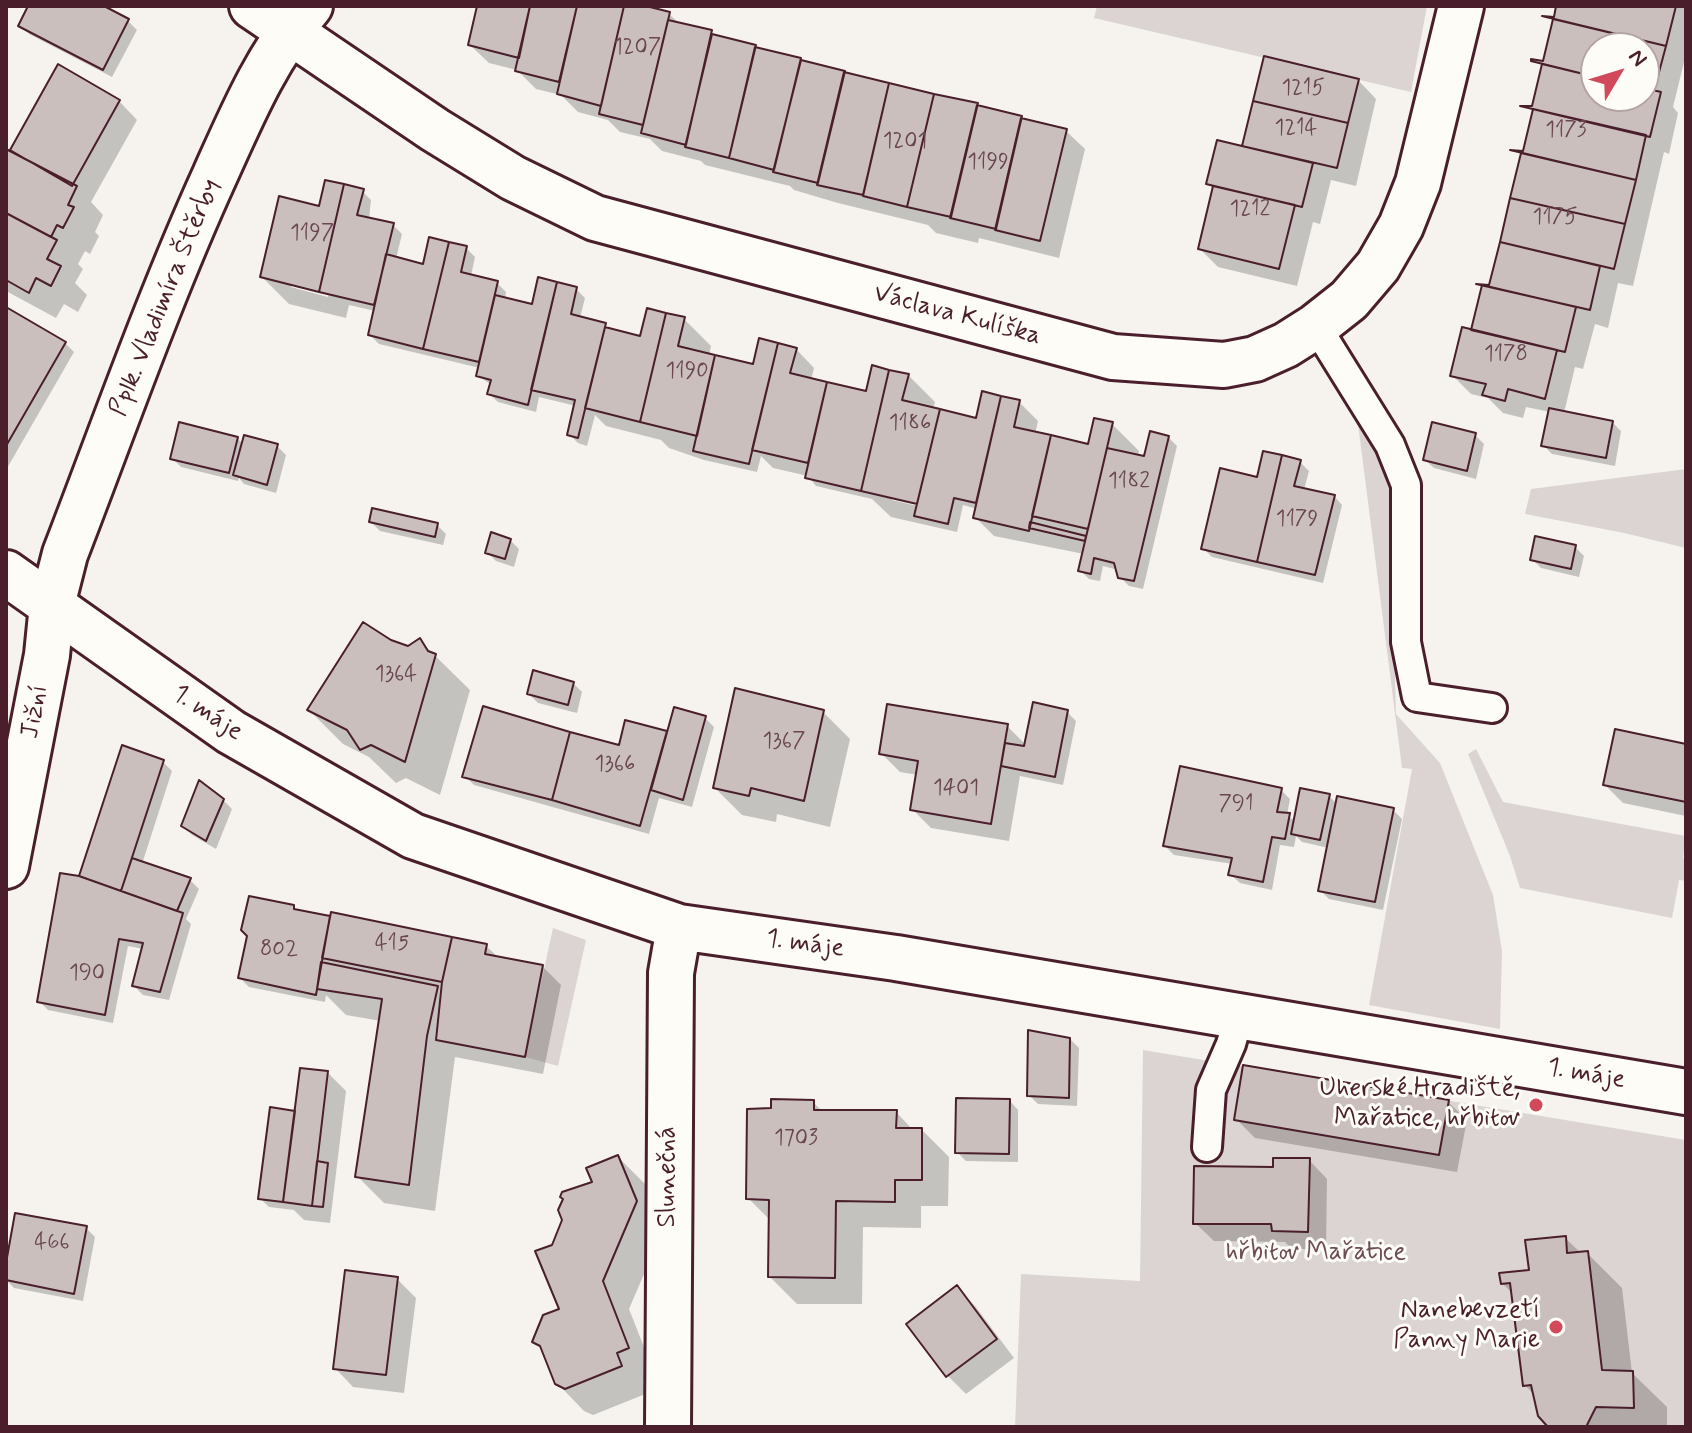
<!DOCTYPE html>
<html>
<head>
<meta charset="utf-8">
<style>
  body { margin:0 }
  #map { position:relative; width:1692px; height:1433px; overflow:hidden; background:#f6f3ef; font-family:Mynerve,sans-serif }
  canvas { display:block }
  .frame { position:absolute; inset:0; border:8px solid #4a1f2b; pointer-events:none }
  .north { position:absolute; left:1580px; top:32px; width:80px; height:80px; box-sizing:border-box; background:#fdfcf7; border:2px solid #b5a4a5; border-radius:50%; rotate:52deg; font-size:22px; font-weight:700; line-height:32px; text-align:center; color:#4a1f2b }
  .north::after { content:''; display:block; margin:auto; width:28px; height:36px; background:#d1495b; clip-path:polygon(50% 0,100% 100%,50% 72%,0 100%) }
</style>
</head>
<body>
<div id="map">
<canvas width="1692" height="1433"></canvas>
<div class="frame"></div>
<div class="north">N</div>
</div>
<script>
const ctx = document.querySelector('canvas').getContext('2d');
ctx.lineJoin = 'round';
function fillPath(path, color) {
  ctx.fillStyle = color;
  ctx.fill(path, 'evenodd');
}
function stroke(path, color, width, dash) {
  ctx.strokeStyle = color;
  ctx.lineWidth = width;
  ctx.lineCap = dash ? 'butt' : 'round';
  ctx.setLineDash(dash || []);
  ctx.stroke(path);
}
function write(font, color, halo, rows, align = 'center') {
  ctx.font = font + ' Mynerve,sans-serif';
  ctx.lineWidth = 6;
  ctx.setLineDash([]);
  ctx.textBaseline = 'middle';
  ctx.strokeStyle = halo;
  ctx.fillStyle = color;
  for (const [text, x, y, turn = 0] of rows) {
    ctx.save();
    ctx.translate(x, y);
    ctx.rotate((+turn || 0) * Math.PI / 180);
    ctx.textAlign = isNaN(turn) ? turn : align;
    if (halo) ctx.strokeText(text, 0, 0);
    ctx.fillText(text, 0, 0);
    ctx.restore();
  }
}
fillPath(new Path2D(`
  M1097 6H1427L1411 92 1094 18Z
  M1358 424 1376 450 1390 486 1396 714 1440 763 1493 895 1502 951 1500 1029 1369 1005 1412 769 1402 768Z
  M1686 469V548L1624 533 1525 514 1531 489Z
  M1476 749 1503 802 1686 836 1683 858 1686 859V881L1679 880 1672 918 1520 888 1510 856 1468 754Z
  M553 928 586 940 558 1066 525 1057Z
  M1143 1050 1686 1140V1427H1015L1021 1274 1140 1281Z`), '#dcd4d2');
fillPath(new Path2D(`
  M30 6H100L128 21 137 30 112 77 29 34 20 25Z
  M479 6H638L669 14 681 25 755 46 760 51 1066 131 1085 149 1059 258 979 238 978 243 936 233 928 225 838 203 794 190 790 186 705 165 701 161 662 151 650 139 620 132 608 120 578 112 561 95 536 89 517 70 489 63 470 45Z
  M1558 6H1686V54L1673 107 1678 113 1669 154 1664 152 1633 286 1618 283 1608 328 1595 324 1583 369 1575 367 1564 413 1612 422 1621 431 1615 466 1552 454 1543 445 1550 412 1526 407 1523 418 1503 413 1488 398 1471 394 1452 375 1491 288ZM1596 48H1644V96H1596Z
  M1265 58 1358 80 1376 99 1356 186 1331 180 1320 224 1313 222 1297 286 1218 267 1200 249 1214 189 1209 184 1244 148Z
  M119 101 137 120 91 202 103 215 95 232 99 236 90 254 85 251 78 264 83 269 75 283 87 295 78 312 64 304 56 318 6 291V151L19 157 12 150Z
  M362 191 371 200 369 219 393 225 402 234 396 259 424 266 466 248 475 257 471 276 497 283 506 292 505 299 533 306 576 289 585 298 580 318 605 325 611 331 642 339 684 319 711 346 709 356 754 367 796 349 814 368 811 380 868 393 908 375 935 402 933 409 977 420 984 394 1019 402 1038 421 1035 434 1089 446 1112 424 1139 451 1138 457 1145 459 1168 437 1177 446 1143 589 1129 586 1120 577 1118 570 1103 566 1100 581 1089 579 1080 570 1084 554 994 536 975 517 977 509 963 505 957 532 891 517 872 499 816 486 808 476 773 468 761 456 757 472 704 460 669 448 661 440 606 426 595 415 587 446 578 443 569 434 576 406 539 397 536 412 498 402 489 394 491 385 478 375 480 368 379 344 370 335 375 311 349 305 346 318 289 304 262 277 321 208ZM291 283 329 293 328 297 291 287ZM892 496 927 504 926 508 892 500Z
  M6 309 65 343 74 352 6 470Z
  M1475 435 1484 444 1476 479 1434 468 1425 460Z
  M237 438 243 444 277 446 286 455 276 493 244 484 239 478 238 481 181 467 172 458Z
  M1300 462 1309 471 1304 490 1334 496 1342 505 1323 583 1212 557 1203 548 1258 479Z
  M371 522 437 525 446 534 443 545 380 531Z
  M510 540 519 549 514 567 496 561 487 552Z
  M1575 547 1584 556 1579 577 1541 568 1532 559Z
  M420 641 470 690 440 795 406 778 396 783 369 757 343 744 309 710 390 642 408 648Z
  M573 683 582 692 577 713 538 703 529 694Z
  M823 712 850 739 830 827 777 814 776 822 742 815 715 788Z
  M1067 712 1076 721 1063 785 1020 776 1009 841 931 828 912 809 918 775 900 772 881 753 1007 726 1026 745Z
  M705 718 714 727 692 807 659 798 649 834 474 785 465 776 620 747 626 722 668 734Z
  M1686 746V816L1623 803 1605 785Z
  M163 762 172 771 142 864 190 880 199 889 186 919 191 924 169 1000 143 995 134 986 144 949 128 946 113 1023 48 1010 39 1001 81 879Z
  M1281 790 1290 799 1287 815 1296 822 1329 796 1337 804 1393 810 1402 819 1383 910 1329 899 1320 890 1329 848 1302 842 1296 836 1294 847 1280 845 1272 890 1240 883 1231 875 1233 864 1174 855 1165 846Z
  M223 800 232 809 216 849 192 835 183 826Z
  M293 907 297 912 486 946 499 958 542 966 561 985 543 1074 455 1057 435 1211 384 1203 357 1176 381 1021 346 1015 326 995 325 1002 249 987 240 978Z
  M1070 1039 1079 1048 1077 1106 1038 1104 1029 1095Z
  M328 1073 346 1091 330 1223 304 1220 294 1210 269 1207 260 1198 296 1113Z
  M1010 1101 1018 1110V1162L966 1161 957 1152Z
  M813 1102 823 1112H896L913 1130H922L949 1157 948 1206H921V1228L863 1227 862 1304H797L770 1277 771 1221 748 1198Z
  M1448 1102 1467 1120 1457 1172 1255 1138 1236 1119Z
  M618 1157 645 1184 663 1230 629 1309 655 1375 643 1381 648 1393 593 1415 584 1411 557 1383 545 1352 534 1342 561 1310 553 1246 595 1183Z
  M1309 1160 1327 1179 1326 1249H1292L1285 1242 1214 1241 1195 1223 1275 1169Z
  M86 1228 95 1237 83 1301 14 1288 6 1280V1274Z
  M1565 1238 1582 1254 1587 1253 1622 1288 1632 1373 1667 1407V1427H1551L1534 1395 1525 1385 1514 1295 1502 1283 1531 1272Z
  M397 1279 416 1298 404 1393 353 1387 335 1368Z
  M956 1288 975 1306 1014 1358 966 1394 948 1376 908 1324Z`), '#0003');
const building = new Path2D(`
  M28 6H104L129 19 103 70 18 26Z
  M477 6H530L519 58 468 45Z
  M530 6H577L559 82 515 71Z
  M577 6H624L601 106 557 94Z
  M624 6H646L670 12 643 125 599 114Z
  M1556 6H1676L1666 46 1542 16 1554 17Z
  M1553 19 1666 46 1654 91 1644 88V48H1596V77L1531 61V59L1543 61Z
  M668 20 712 30 686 145 641 133Z
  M712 34 756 45 729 158 685 147Z
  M755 47 801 58 774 170 729 158Z
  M1264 56 1359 79 1348 123 1253 101Z
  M801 60 845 71 818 183 773 172Z
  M58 64 120 100 72 186 10 150Z
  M1542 64 1596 77V96H1644V88L1661 92 1650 137 1520 106H1532Z
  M844 72 889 83 863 195 817 185Z
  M889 83 934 94 907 207 863 196Z
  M934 94 978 103 951 217 907 207Z
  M1253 101 1348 123 1337 168 1242 146Z
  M977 105 1022 116 996 229 950 218Z
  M1533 109 1646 135 1636 180 1510 150 1523 151Z
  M1021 118 1067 129 1040 241 995 230Z
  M1217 140 1313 163 1302 207 1206 184Z
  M6 149 77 186 68 205 74 207 63 228 57 225 51 237 6 213Z
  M1521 153 1636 180 1625 224 1510 198Z
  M325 180 344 184 319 292 260 277 279 196 319 206Z
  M344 184 364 189 357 215 394 223 374 305 319 292Z
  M1213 186 1295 205 1279 269 1198 249Z
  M1510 198 1625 224 1614 269 1500 242Z
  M6 213 57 240 47 259 61 266 51 286 36 278 29 293 6 280Z
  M429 237 449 242 423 349 368 335 386 254 423 264Z
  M449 242 467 246 461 272 498 281 479 362 423 349Z
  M1500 242 1600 266 1590 310 1476 284 1489 285Z
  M538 277 557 282 528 405 487 394 491 380 476 376 495 295 532 304Z
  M557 282 577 287 571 314 606 323 578 438 567 435 575 400 531 390Z
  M1482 285 1576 307 1565 352 1471 330Z
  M6 307 66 342 6 446Z
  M647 308 666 313 640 422 585 408 605 327 640 336Z
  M666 313 685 317 678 346 715 355 697 436 640 422Z
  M1462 327 1557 350 1545 399 1508 389 1505 401 1482 395 1486 384 1450 376Z
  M759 338 778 343 749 464 693 451 715 355 753 364Z
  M778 343 797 348 790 373 827 382 808 463 752 450Z
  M872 365 889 370 861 491 805 478 827 382 866 391Z
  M889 370 909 374 902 400 940 409 917 504 861 491Z
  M982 391 1001 396 976 503 954 498 948 524 914 516 940 409 976 418Z
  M1001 396 1020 400 1014 427 1051 435 1029 531 973 518Z
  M1549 408 1613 421 1606 458 1541 446Z
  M1094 418 1113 422 1088 529 1032 516 1051 435 1088 444Z
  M179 422 238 437 229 473 170 459Z
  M1432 422 1476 433 1467 471 1423 460Z
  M1150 431 1169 436 1134 581 1118 578 1114 563 1094 558 1091 574 1078 571 1107 448 1144 456Z
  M244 435 278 444 267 485 233 475Z
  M1263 451 1282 455 1257 562 1201 549 1220 468 1257 477Z
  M1282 455 1301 460 1294 486 1335 495 1315 575 1257 562Z
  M372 508 438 523 435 537 369 522Z
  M1030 522 1086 536 1085 541 1029 528Z
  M491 532 511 539 505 559 485 553Z
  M1535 536 1576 545 1571 569 1530 560Z
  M363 622 391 640 408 646 420 638 428 651 436 654 405 762 371 745 360 750 347 730 307 710Z
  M533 670 574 682 568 705 527 694Z
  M735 688 824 710 804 801 751 788 749 796 713 788Z
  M1033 702 1068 710 1055 777 1001 766 1005 743 1024 746Z
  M887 704 1008 724 991 824 910 810 918 761 879 754Z
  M483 706 570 732 552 800 462 777Z
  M674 707 706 716 683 800 651 790Z
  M625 720 667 731 640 826 552 800 570 732 619 745Z
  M1615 729 1686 744V802L1603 785Z
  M122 745 164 760 121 891 79 876Z
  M1180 766 1282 788 1277 812 1290 813 1285 839 1272 837 1263 882 1228 875 1232 858 1163 846Z
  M199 780 224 799 206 841 181 826Z
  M1300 788 1330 794 1320 840 1291 834Z
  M1337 796 1394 808 1375 902 1318 891Z
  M132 858 191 878 177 911 121 891Z
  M60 873 79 876 183 913 160 992 132 986 143 943 119 939 105 1015 37 1002Z
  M249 896 294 905V909L330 916 316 995 238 978 247 936 241 930Z
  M331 912 452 937 442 982 322 958Z
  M452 937 487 944 485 954 543 965 525 1057 436 1040 442 982Z
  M321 962 438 986 427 1036 409 1185 355 1177 382 999 317 989Z
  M1028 1030 1070 1038 1069 1098 1027 1096Z
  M1243 1065 1449 1100 1439 1155 1234 1120Z
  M300 1068 328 1071 312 1206 283 1202Z
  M956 1098 1010 1099 1009 1154 955 1153Z
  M771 1099 814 1100V1110H897L896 1128H922V1180H895V1202L836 1201 835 1278 768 1277 769 1200 746 1199 747 1109 771 1108Z
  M270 1107 295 1111 283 1202 258 1199Z
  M618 1155 637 1201 603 1281 629 1348 617 1353 622 1366 565 1389 555 1384 540 1346 532 1342 543 1315 559 1309 535 1251 552 1245 562 1220 558 1210 563 1199 560 1197 562 1192 592 1182 586 1168Z
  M1273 1158H1310L1308 1232 1272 1231 1271 1224H1193L1194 1166 1273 1167Z
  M317 1161 328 1163 323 1207 312 1206Z
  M15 1213 87 1226 74 1294 6 1280V1263Z
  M1566 1236 1567 1253 1588 1251 1602 1370 1633 1371 1634 1408 1596 1407 1586 1427H1548L1538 1416 1531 1385 1523 1386 1510 1283 1501 1284 1499 1273 1529 1270 1525 1240Z
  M345 1270 398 1277 386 1375 333 1369Z
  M957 1285 997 1339 946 1377 906 1324Z`);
fillPath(building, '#cbbfbe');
stroke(building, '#4a1f2b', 2);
const lane = new Path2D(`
  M1316 326 1390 445 1406 485V642L1417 697 1492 708
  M1207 1147 1211 1090 1231 1044 1239 1016`);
const street = new Path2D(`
  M252 6 435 130 513 178 595 218 1113 357 1224 365 1255 359 1286 345 1316 326 1349 300 1378 266 1401 226 1418 183 1461 6
  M6 573 231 732 413 836 679 927 896 958 1686 1092
  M6 866 47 655 52 605 65 554C114 427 159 298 215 175 242 115 267 55 310 6
  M668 1427 671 973 679 927`);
stroke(lane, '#4a1f2b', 34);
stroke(street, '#4a1f2b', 50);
stroke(lane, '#fdfcf7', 28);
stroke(street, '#fdfcf7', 44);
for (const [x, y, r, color] of [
  [1536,1105,8,"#d1495b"],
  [1556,1327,8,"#d1495b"]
]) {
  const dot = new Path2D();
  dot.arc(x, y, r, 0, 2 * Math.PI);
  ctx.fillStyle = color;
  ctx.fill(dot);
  stroke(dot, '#fdfcf7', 3);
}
write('22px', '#6a4750', null, [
  ["1207",637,48],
  ["1215",1303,89],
  ["1214",1296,129],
  ["1173",1566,131],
  ["1201",905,142],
  ["1199",988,163],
  ["1212",1250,210],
  ["1175",1555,218],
  ["1197",312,234],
  ["1178",1506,355],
  ["1190",687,372],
  ["1186",910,424],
  ["1182",1129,482],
  ["1179",1297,520],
  ["1364",396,675],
  ["1367",784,742],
  ["1366",615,765],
  ["1401",956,789],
  ["791",1236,805],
  ["415",392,944],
  ["802",279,950],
  ["190",87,974],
  ["1703",796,1139],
  ["466",52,1243]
]);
write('26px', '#4a1f2b', '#fdfcf7', [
  ["Pplk. Vladimíra Štěrby",166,298,-68],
  ["Václava Kulíška",957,316,15],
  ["Jižní",36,712,-79],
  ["1. máje",207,714,34],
  ["1. máje",805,945,8],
  ["1. máje",1586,1075,10],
  ["Slunečná",669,1177,-90]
]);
write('26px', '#4a1f2b', '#fdfcf7', [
  ["Uherské Hradiště,",1520,1090],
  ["Mařatice, hřbitov",1520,1120],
  ["Nanebevzetí",1540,1312],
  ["Panny Marie",1540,1342]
], 'right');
write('26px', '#6e4c55', '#fdfcf7', [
  ["hřbitov Mařatice",1316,1254]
]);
</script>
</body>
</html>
